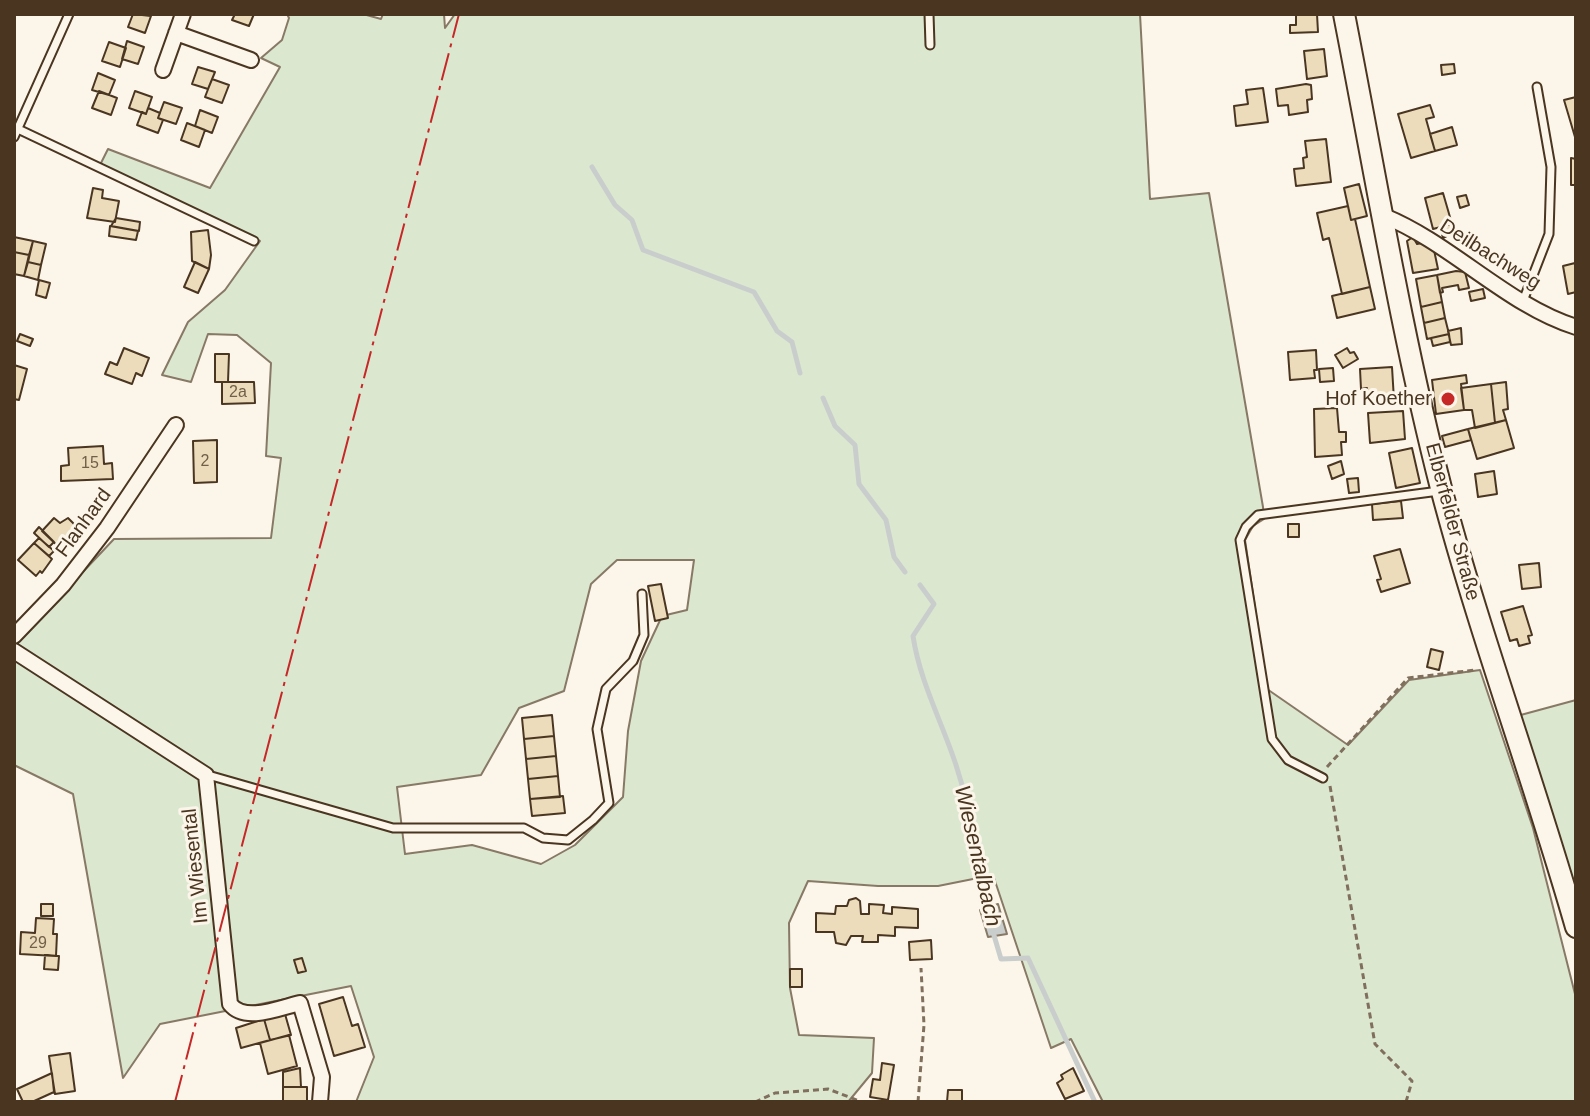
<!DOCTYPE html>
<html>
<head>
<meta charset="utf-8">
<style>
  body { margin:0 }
  #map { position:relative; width:1590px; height:1116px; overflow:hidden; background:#fbf6e9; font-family:Arial,sans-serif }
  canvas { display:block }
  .frame { position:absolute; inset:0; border:16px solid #4a3520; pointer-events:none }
</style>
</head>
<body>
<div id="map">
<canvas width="1590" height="1116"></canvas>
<div class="frame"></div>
</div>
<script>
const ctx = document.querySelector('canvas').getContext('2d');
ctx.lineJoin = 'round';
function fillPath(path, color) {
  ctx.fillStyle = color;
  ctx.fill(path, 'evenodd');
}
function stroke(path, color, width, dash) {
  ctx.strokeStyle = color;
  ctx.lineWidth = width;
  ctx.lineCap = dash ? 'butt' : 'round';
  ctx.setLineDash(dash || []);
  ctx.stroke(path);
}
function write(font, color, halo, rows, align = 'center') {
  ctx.font = font + ' Arial,sans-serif';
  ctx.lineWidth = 6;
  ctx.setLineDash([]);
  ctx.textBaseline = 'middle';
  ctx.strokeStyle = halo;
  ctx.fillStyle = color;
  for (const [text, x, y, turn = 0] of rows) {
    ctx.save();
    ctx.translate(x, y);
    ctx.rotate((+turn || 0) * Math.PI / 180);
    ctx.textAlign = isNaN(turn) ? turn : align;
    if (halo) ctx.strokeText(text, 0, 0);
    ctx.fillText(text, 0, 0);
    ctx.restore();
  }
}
const green = new Path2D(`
  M287 14H363L381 19 383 14H444L445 28 455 14H1140L1150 199 1209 193 1263 507 1264 519 1253 526 1245 540 1267 689 1348 745 1409 680 1480 670 1533 828 1576 998V1102H1103L1071 1039 1051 1048 993 875 938 886H878L808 881 789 923 790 988 799 1035 874 1038 872 1073 848 1102H356L374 1057 351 986 160 1024 123 1078 73 794 14 765V645L114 539 271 538 281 458 266 456 271 363 237 335 208 334 191 382 162 375 188 322 225 290 260 241 100 165 108 149 210 188 280 67 261 58 282 40 289 18ZM617 560H694L687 610 662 616 641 661 628 731 623 797 575 845 541 864 472 845 405 854 397 787 481 775 519 708 564 691 591 584Z
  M1576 700V906L1517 716Z`);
fillPath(green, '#dce7d0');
stroke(green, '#887966', 2);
const water = new Path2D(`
  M998 904 1007 934 988 937 980 910Z`);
fillPath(water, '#c9cecd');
stroke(water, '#887966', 2);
stroke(new Path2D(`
  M592 167 615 205 632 220 643 250 754 292 777 331 792 342 800 373
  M823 398 835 426 855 445 859 484 886 520 894 557 905 572
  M920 585 934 604 913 636C920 682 942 722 956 765 971 813 982 861 988 910
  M993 932 1001 959 1028 958 1095 1102`), '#c9cecd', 5);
const building = new Path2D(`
  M133 14 151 16 145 33 128 27Z
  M235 14H254L249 26 232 20Z
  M1296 14H1317L1318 32 1290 33V25H1296Z
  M127 41 144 47 138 64 122 59Z
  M109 42 126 48 120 67 102 61Z
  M1324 49 1327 76 1307 79 1304 51Z
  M1454 64 1455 73 1442 75 1441 65Z
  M198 67 215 72 208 89 192 84Z
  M98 73 115 80 109 95 92 90Z
  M212 79 229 85 222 103 205 97Z
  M1306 84 1311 85 1312 99 1307 100 1308 112 1289 115 1288 105 1278 106 1276 89Z
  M1263 88 1268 122 1236 126 1234 106 1248 104 1246 90Z
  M99 91 117 98 111 115 92 108Z
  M135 91 152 97 146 114 129 108Z
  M1576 97V137H1575L1564 100Z
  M164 102 182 108 176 124 158 118Z
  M1430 105 1434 117 1426 119 1435 151 1411 158 1398 114Z
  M148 108 160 113 158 118 163 120 158 133 137 125 142 112 146 114Z
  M200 110 218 117 212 133 195 126Z
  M187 123 205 130 199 147 181 140Z
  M1452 127 1457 145 1435 151 1430 134Z
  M1326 139 1331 182 1296 186 1294 169 1304 168 1303 158 1307 157 1305 141Z
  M1571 158 1576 159V185H1571Z
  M1359 184 1367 216 1351 220 1344 188Z
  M93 188 103 190 102 198 119 201 115 222 87 218Z
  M1443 193 1452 224 1433 229 1425 198Z
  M1466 195 1469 205 1460 208 1457 197Z
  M1348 206 1351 220 1355 219 1370 287 1342 294 1329 238 1323 240 1317 213Z
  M116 218 140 222 139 231 111 226Z
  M1452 224 1454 232 1443 238 1440 227Z
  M110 226 138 231 136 240 109 236Z
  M208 230 211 255 209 269 192 261 191 232Z
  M14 237 33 241 29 255 14 252Z
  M1413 237 1417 244 1422 243 1434 250 1438 269 1413 273 1407 241Z
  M33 241 46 244 41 265 28 262Z
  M14 252 29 255 24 276 14 274Z
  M28 262 41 265 38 280 24 276Z
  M195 262 209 269 198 293 184 287Z
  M1575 263 1576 292 1568 294 1563 266Z
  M1456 271 1465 272 1469 288 1459 290 1458 285 1442 288 1443 292 1440 293 1437 275Z
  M1437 275 1442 302 1421 307 1416 279Z
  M39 280 50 283 46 298 36 295Z
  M1370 287 1375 309 1337 318 1332 296Z
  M1483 289 1485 298 1471 301 1469 292Z
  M1442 302 1445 318 1424 323 1421 307Z
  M1445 318 1449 334 1427 339 1424 323Z
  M1461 328 1462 344 1451 345 1448 331Z
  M20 334 33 339 30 346 17 341Z
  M1449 334 1450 342 1433 346 1431 338Z
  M124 348 149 358 142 376 136 373 132 384 105 374 110 362 117 365Z
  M1347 348 1350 353 1354 352 1358 359 1343 368 1335 355Z
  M1316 350 1317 370H1314L1315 378 1290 380 1288 352Z
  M215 354H229L228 382H215Z
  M14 365 27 369 19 400 14 399Z
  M1392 367 1394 400 1368 401 1367 388 1361 389 1360 369Z
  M1333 368 1334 381 1320 382 1319 369Z
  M1466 375 1467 383 1461 384 1464 410 1436 414 1432 380Z
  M222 382H254L255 403 222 404Z
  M1506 382 1508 409 1503 410 1506 420 1495 423 1491 384Z
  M1491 384 1495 423 1475 428 1472 410H1464L1461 388Z
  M1337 408 1339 432H1346V442H1341L1342 455 1315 457 1314 409Z
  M1403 411 1405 439 1370 443 1368 413Z
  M1506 420 1514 448 1477 459 1468 429Z
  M1468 429 1471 440 1445 447 1442 436Z
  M217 440V482L194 483 193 441Z
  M103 446 104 464 112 463 113 479 61 481V466L69 465 68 448Z
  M1412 448 1420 483 1396 488 1389 453Z
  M1341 461 1344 474 1332 479 1328 466Z
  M1494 471 1497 494 1478 497 1475 474Z
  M1358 478 1359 492 1349 493 1347 479Z
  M1401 501 1403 518 1373 520 1372 504Z
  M54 518 60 523 68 518 78 528 72 534 75 538 63 551 42 531Z
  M1288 524H1299V537H1288Z
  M39 527 54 542 49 547 34 533Z
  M39 538 54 551 49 556 34 543Z
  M34 543 52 559 42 573 40 571 36 576 18 560Z
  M1400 549 1410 583 1381 592 1377 580 1381 579 1374 556Z
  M1539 563 1541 587 1522 589 1519 565Z
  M661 584 668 618 655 621 648 586Z
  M1523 606 1532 635 1528 636 1530 643 1519 646 1517 639 1510 641 1501 612Z
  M1431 649 1443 652 1439 670 1427 667Z
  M552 715 554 736 524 739 522 718Z
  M554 736 556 756 526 759 524 739Z
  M556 756 558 776 528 779 526 759Z
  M558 776 560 797 530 799 528 779Z
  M563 796 565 813 532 816 530 799Z
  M856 898 860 901 861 914H869V904L884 905 883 913 892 914V907L918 909V928L895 927V936L878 935V942H862L863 936H851L846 945 836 943 834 932H816V913L835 914 836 906H847L849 900Z
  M41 904H53V916H41Z
  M36 918 54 919 53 934H57L56 956 20 954 21 932 35 933Z
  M931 940 932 959 910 960 909 942Z
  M45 955 59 956 58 970 44 969Z
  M302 958 306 971 298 973 294 960Z
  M790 969H802V987H790Z
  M343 997 352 1026 358 1024 365 1047 334 1056 319 1004Z
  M285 1014 291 1035 270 1040 264 1019Z
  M264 1019 270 1040 241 1048 236 1028Z
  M289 1035 297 1066 268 1074 260 1043Z
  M70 1053 75 1091 55 1094 49 1056Z
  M882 1063 894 1065 888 1100 870 1097 873 1079 880 1080Z
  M300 1068 301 1087H283V1072Z
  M1073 1068 1084 1091 1065 1099 1057 1083 1063 1079 1061 1075Z
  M52 1073 54 1092 32 1102H23L17 1089Z
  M283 1087H307V1102H283Z
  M948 1090H962V1102H947Z`);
fillPath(building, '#ecdcbc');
stroke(building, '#4a3520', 2);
const service = new Path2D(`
  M929 14 930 45
  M18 129 254 241
  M14 137 69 14
  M1523 301 1549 234 1551 167 1537 87
  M208 775 393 828H524L543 838 568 840 593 820 609 803 597 729 606 689 633 661 644 635 642 594
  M1323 778 1288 760 1272 739 1240 540 1246 527 1258 515 1439 491`);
const minor = new Path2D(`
  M176 33 251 60
  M163 70 183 14
  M1384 216C1451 243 1508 306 1576 327
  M14 636 63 585 107 528 176 425
  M14 651 206 775 230 1004C245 1023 279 1008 300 1003L322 1077 320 1102`);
const secondary = new Path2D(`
  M1344 14C1375 172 1401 332 1441 488 1480 636 1534 780 1576 927`);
stroke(service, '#4a3520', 11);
stroke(minor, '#4a3520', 18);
stroke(secondary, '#4a3520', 24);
stroke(new Path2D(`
  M1327 767 1408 678 1475 670
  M1330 786 1375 1044 1412 1081 1406 1102
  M755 1102 775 1093 828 1089 862 1102
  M918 1102 924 1025 921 968`), '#7f6f5c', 3, [6, 4]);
stroke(service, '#fbf6e9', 7);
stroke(minor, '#fbf6e9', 14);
stroke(secondary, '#fbf6e9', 20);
stroke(new Path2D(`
  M175 1102 459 14`), '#c62828', 2, [28, 6, 4, 6]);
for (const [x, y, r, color] of [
  [1448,399,8,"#c62828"]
]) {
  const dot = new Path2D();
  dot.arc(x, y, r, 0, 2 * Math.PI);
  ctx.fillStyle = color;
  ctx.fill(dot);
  stroke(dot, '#fbf6e9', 3);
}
write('16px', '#725f47', null, [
  ["2a",238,393],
  ["2",205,462],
  ["15",90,464],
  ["29",38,944]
]);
write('20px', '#4a3520', '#fbf6e9', [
  ["Deilbachweg",1490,255,32],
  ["Elberfelder Straße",1452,522,75],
  ["Flanhard",84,523,-54],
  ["Im Wiesental",196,866,-96]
]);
write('20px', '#4a3520', '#fbf6e9', [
  ["Hof Koether",1432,399]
], 'right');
write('italic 22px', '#4a3520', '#fbf6e9', [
  ["Wiesentalbach",977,856,77]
]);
</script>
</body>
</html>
